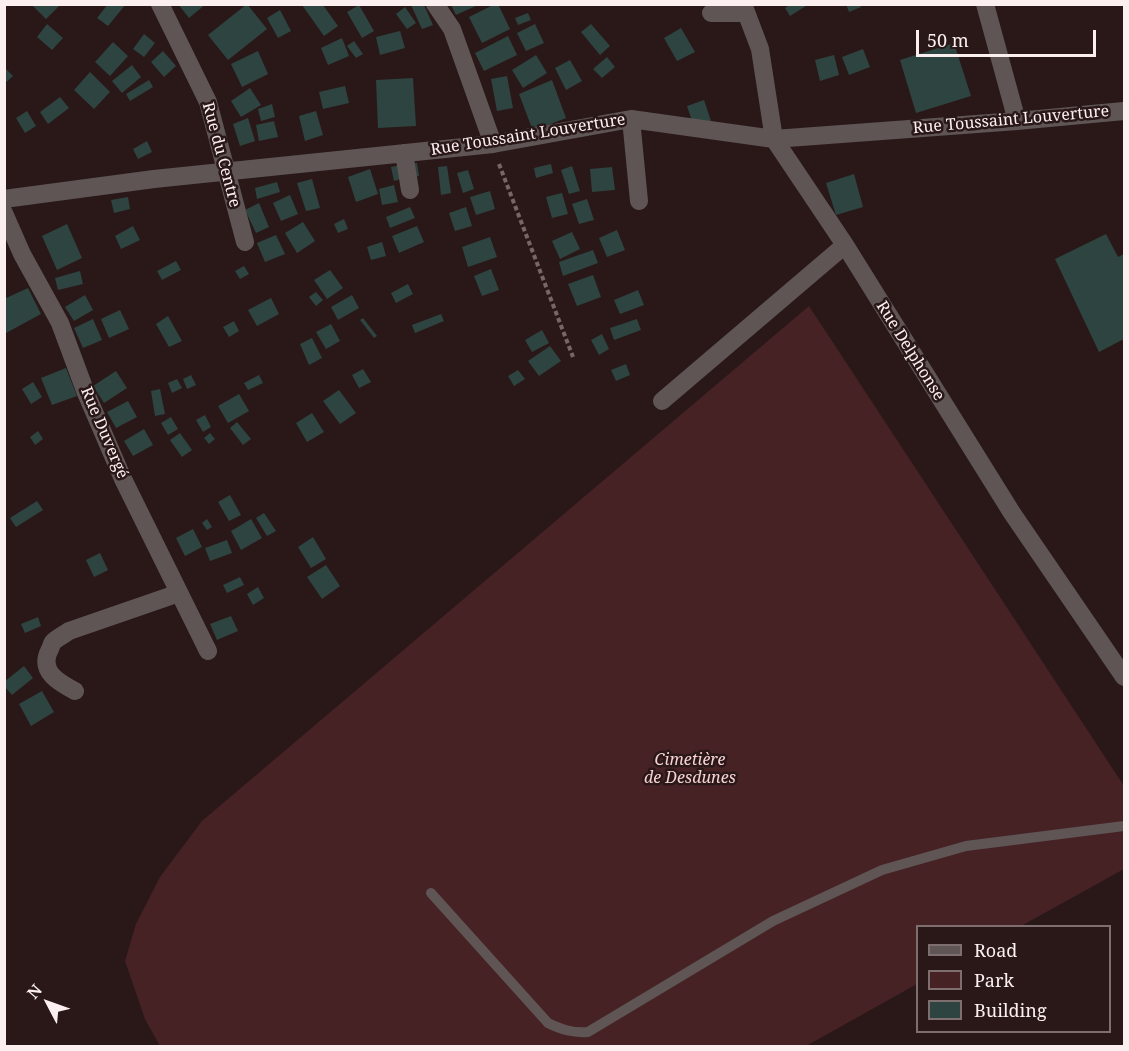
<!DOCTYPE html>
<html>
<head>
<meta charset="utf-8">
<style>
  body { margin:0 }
  #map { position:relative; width:1129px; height:1051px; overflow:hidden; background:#2a1819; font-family:"Noto Serif",serif }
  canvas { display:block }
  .frame { position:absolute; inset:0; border:6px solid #fcefef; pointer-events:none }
  .legend { position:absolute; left:916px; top:925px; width:195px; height:108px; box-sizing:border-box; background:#2a1819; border:2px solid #7e6e6f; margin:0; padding:8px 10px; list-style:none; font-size:18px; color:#fcefef }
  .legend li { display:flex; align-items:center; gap:12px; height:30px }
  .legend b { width:30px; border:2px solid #7e6e6f }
  .north { position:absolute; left:18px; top:973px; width:60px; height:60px; -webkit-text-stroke:4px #2a1819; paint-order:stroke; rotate:311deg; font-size:16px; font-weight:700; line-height:24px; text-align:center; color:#fcefef }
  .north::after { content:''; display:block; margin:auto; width:21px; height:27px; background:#fcefef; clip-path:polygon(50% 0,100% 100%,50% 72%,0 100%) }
  .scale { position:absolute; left:916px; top:30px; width:180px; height:27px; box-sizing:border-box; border:3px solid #fcefef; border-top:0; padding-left:8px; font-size:18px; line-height:21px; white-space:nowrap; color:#fcefef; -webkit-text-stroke:4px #2a1819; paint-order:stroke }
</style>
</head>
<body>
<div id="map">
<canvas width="1129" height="1051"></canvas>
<div class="frame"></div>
<ul class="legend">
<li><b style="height:8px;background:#5f5555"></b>Road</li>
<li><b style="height:16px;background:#462225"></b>Park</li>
<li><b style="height:16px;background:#2d4440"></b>Building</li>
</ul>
<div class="north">N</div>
<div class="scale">50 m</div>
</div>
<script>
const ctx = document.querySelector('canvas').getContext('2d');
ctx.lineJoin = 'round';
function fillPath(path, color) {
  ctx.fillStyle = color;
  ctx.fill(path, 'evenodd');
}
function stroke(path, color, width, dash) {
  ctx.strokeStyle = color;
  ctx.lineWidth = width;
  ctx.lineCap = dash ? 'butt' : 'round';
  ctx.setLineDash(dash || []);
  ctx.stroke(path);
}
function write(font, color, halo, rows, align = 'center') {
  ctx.font = font + ' "Noto Serif",serif';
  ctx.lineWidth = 5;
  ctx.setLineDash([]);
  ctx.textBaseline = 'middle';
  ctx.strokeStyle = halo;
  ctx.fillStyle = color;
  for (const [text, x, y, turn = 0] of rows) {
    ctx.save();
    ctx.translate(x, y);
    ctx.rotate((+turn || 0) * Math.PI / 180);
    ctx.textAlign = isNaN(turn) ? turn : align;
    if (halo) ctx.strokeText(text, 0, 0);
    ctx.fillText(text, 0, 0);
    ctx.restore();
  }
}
fillPath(new Path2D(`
  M809 306 1124 786V869L1021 926H918L917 984 806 1046H160L145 1019 125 961 136 924 160 877 202 821Z`), '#462225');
fillPath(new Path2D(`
  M31 4H61L46 19Z
  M108 4H126L108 26 97 18Z
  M178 4H206L189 18Z
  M247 4 267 29 228 60 208 35Z
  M495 4H498L510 29 482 43 469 17Z
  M791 4H809L790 16 785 8Z
  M846 4H860L861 7 849 12Z
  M302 5H323L338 26 324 36Z
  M359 5 374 31 362 38 347 12Z
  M411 5H424L433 25 422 29Z
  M451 5H478L456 15Z
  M405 7 416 23 407 29 396 14Z
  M280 10 291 31 278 38 267 18Z
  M528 13 531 20 518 25 515 18Z
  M47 24 63 38 52 50 37 37Z
  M535 24 544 43 526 51 517 33Z
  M591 24 610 46 600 55 581 32Z
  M681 28 695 52 677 61 664 38Z
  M400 31 405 48 380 55 376 37Z
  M144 34 155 43 144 57 133 49Z
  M508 36 517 55 484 71 475 53Z
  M342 38 349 56 328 65 321 48Z
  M354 41 363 54 356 58 347 46Z
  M113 42 128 56 110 76 95 62Z
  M954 43 971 96 916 113 900 60Z
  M863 49 870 67 849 75 842 57Z
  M163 51 176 66 164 77 151 62Z
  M258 51 268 74 242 87 231 64Z
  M536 55 547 73 523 88 512 70Z
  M834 55 839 75 820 81 815 60Z
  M607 57 615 67 602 78 593 69Z
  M570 60 582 81 566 90 555 68Z
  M132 65 141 77 122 93 112 81Z
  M4 67 13 76 4 84Z
  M90 72 110 92 94 109 74 90Z
  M507 76 513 108 497 111 491 79Z
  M413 78 416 126 378 128 376 80Z
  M149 80 153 87 130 101 126 94Z
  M552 80 566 118 533 131 519 94Z
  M345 86 349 103 323 109 319 92Z
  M250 88 261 105 241 117 231 101Z
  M60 97 69 108 48 124 40 112Z
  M704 100 711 121 694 127 687 106Z
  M272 104 275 117 261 121 258 109Z
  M27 111 36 126 25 133 16 118Z
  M316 111 323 135 305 141 299 116Z
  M248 118 255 141 240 146 233 124Z
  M274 121 278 137 259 141 256 125Z
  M147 141 152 152 138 159 133 149Z
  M417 163 419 176 412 177 410 164Z
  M551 164 553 173 536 178 534 168Z
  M401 165 404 178 394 181 391 167Z
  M447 166 451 193 441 195 438 167Z
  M572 166 580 191 569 194 561 170Z
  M612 167 615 190 592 192 590 169Z
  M370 169 378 194 356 202 348 177Z
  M468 170 474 189 463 193 457 173Z
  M854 174 863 207 836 215 826 183Z
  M312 179 320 208 306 211 297 183Z
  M277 182 280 192 257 199 255 188Z
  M394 185 398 202 382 205 379 189Z
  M490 191 495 209 476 215 470 197Z
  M562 193 568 214 552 218 546 197Z
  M290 195 298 214 281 221 273 203Z
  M128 197 130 209 114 213 111 200Z
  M587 199 594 220 579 224 572 204Z
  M259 203 269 227 256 233 245 210Z
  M410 207 415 218 390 228 386 217Z
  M466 207 472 226 455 231 449 213Z
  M344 219 348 229 338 233 334 224Z
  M303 222 315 241 297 253 285 233Z
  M67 224 82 258 57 270 42 236Z
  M133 226 140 240 121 249 115 236Z
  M417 226 424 242 399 253 392 236Z
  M617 230 625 250 607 257 599 238Z
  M572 232 580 249 560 259 552 241Z
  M1106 234 1118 257 1124 254V339L1099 352 1055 259Z
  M276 235 285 254 265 262 257 243Z
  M490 237 497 257 468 267 462 247Z
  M382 242 386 256 371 260 367 247Z
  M593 250 598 263 563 276 559 262Z
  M176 261 181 270 162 280 157 271Z
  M244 266 249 274 240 279 235 271Z
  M491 269 499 290 482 296 474 276Z
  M330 270 343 288 327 299 314 280Z
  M80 271 83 284 58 290 55 278Z
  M593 275 601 297 577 306 568 284Z
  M408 284 413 294 396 303 391 293Z
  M28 288 41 314 6 333 4 330V299Z
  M638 290 644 305 620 314 614 300Z
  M316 292 323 300 316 306 309 297Z
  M85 295 93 310 74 321 65 307Z
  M352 295 359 308 338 320 331 307Z
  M271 298 279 314 257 326 248 310Z
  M120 310 129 329 109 338 101 319Z
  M441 314 444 321 415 333 412 325Z
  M168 316 182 341 169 347 156 324Z
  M363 318 377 336 374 338 360 320Z
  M93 319 102 340 83 348 74 328Z
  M637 319 641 330 614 340 610 328Z
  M234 321 239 331 229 337 223 327Z
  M331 324 340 341 326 349 316 332Z
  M542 330 549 343 532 352 525 340Z
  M602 334 609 349 599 355 591 340Z
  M312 338 322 358 309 365 300 344Z
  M550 346 561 361 539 376 528 361Z
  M626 364 630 375 616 381 611 370Z
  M66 368 77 396 52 405 41 378Z
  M363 369 371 382 359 388 352 375Z
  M518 370 525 379 514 386 508 376Z
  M116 371 127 388 104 403 93 386Z
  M191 375 196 385 187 389 183 379Z
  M259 375 263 383 248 390 244 383Z
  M177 379 182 388 172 393 168 383Z
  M33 382 42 397 31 404 22 389Z
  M160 389 165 414 155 416 151 391Z
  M339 390 356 413 340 424 323 401Z
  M239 394 249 411 228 423 218 406Z
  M128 401 137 417 116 428 107 412Z
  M312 413 324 432 307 442 296 423Z
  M205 415 211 427 203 432 196 420Z
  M171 417 178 429 168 435 161 423Z
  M237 422 251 439 243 445 230 428Z
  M144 429 153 445 133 456 124 441Z
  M38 431 43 439 35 445 30 437Z
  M180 433 192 450 182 457 170 440Z
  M210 433 215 439 209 444 204 438Z
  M230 495 241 515 229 521 218 502Z
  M37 501 43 510 16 527 10 518Z
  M264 513 276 531 267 536 256 518Z
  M207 519 212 527 207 530 202 523Z
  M251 519 262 538 241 550 231 531Z
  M193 529 202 547 185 556 176 538Z
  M313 537 326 559 311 568 298 547Z
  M227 540 232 553 210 561 205 548Z
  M100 553 108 570 94 577 86 560Z
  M326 565 340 586 322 599 307 577Z
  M240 577 244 585 227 593 223 585Z
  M258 587 264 598 253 605 247 594Z
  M231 616 238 631 217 640 210 624Z
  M38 617 41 626 25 633 21 624Z
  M24 666 33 678 12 695 4 686V682Z
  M42 691 54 712 31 726 19 704Z`), '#2d4440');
stroke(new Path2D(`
  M499 164 573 357`), '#766666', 4, [4.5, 3]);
stroke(new Path2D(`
  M431 893 548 1023C562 1030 573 1033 588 1032L773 921 882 870 966 846 1124 826`), '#5f5555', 10);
stroke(new Path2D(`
  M160 4 208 102 245 242
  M435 4 452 29 493 144
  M743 4 760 49 774 139 845 245 1012 513 1124 677
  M985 4 1017 121
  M711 13H746
  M631 119 639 201
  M404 153 410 190
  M4 199 154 179 493 144 631 119 774 139 1017 121 1124 111
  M4 213 22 254 60 323 86 393 123 479 208 651
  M662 401 845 245
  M75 691C60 683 39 672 49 651 51 648 51 645 53 642 57 638 65 634 69 631L179 593`), '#5f5555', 18);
write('16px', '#fcefef', '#2a1819', [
  ["Rue Toussaint Louverture",1011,120,-5],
  ["Rue Toussaint Louverture",528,135,-9],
  ["Rue du Centre",221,155,75],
  ["Rue Delphonse",910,351,58],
  ["Rue Duvergé",104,433,67]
]);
write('italic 16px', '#f9d2d3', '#2a1819', [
  ["Cimetière",690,760],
  ["de Desdunes",690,778]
]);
</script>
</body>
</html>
